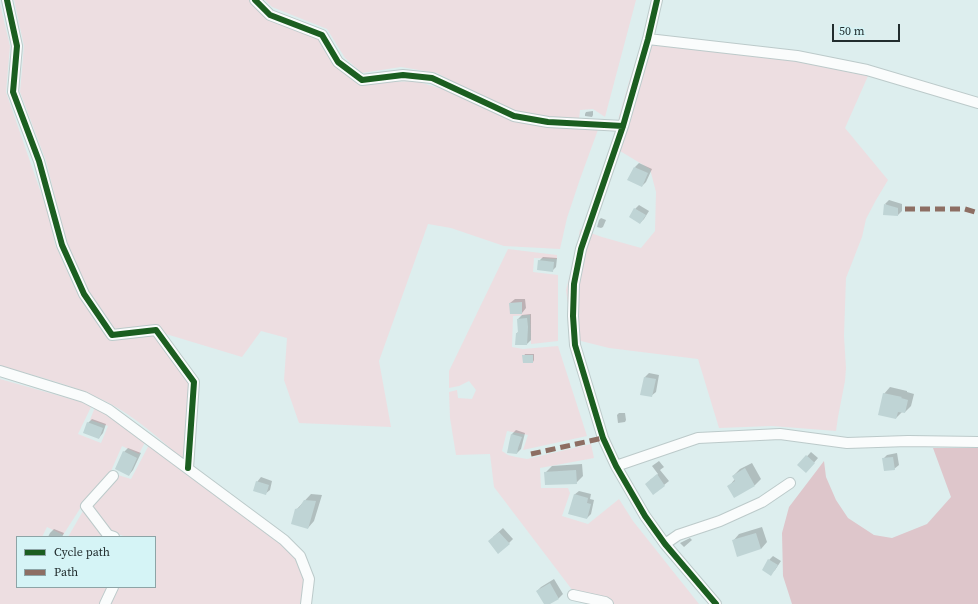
<!DOCTYPE html>
<html>
<head>
<meta charset="utf-8">
<style>
  body { margin:0 }
  #map { position:relative; width:978px; height:604px; overflow:hidden; background:#dee; font-family:"Source Serif 4",serif }
  canvas { display:block }
  .legend { position:absolute; left:16px; top:536px; width:140px; height:52px; box-sizing:border-box; background:#d5f4f6; border:1px solid #8da4a6; margin:0; padding:5px 7px; list-style:none; font-size:12px; color:#222d2e }
  .legend li { display:flex; align-items:center; gap:8px; height:20px }
  .legend b { width:20px; border:1px solid #8da4a6 }
  .scale { position:absolute; left:832px; top:24px; width:68px; height:18px; box-sizing:border-box; border:2px solid #222d2e; border-top:0; padding-left:5px; font-size:12px; line-height:14px; white-space:nowrap; color:#222d2e; -webkit-text-stroke:3px #d5f4f6; paint-order:stroke }
</style>
</head>
<body>
<div id="map">
<canvas width="978" height="604"></canvas>
<ul class="legend">
<li><b style="height:5px;background:#1b5e20"></b>Cycle path</li>
<li><b style="height:5px;background:#8d6e63"></b>Path</li>
</ul>
<div class="scale">50 m</div>
</div>
<script>
const ctx = document.querySelector('canvas').getContext('2d');
ctx.lineJoin = 'round';
function fillPath(path, color) {
  ctx.fillStyle = color;
  ctx.fill(path, 'evenodd');
}
function stroke(path, color, width, dash) {
  ctx.strokeStyle = color;
  ctx.lineWidth = width;
  ctx.lineCap = dash ? 'butt' : 'round';
  ctx.setLineDash(dash || []);
  ctx.stroke(path);
}
fillPath(new Path2D(`
  M14 0H249L270 19 320 38 363 84 386 82 416 81 442 89 490 110 570 124 584 130 599 127 580 179 567 218 560 249 504 246 451 228 428 224 379 361 391 427 299 423 284 380 287 338 261 331 242 357 166 334 154 325 115 331 87 290 67 245 46 161 20 92 24 46Z
  M265 0H636L605 117 593 109 580 110 579 120 514 115 437 73 401 67 362 73 345 58 327 29 272 7Z
  M0 4 10 46 6 92 49 216 55 244 77 293 111 341 153 333 190 383 184 461C160 439 136 417 107 402 74 385 36 376 0 366Z
  M642 42 709 51 769 57 809 62 868 76 845 128 888 180 876 200 866 219 862 237 846 278 844 336 846 368 845 381 838 417 836 431 772 426 719 428 698 359 609 348 573 339 566 290 578 243 580 229 602 237 641 248 655 231 656 192 650 169 615 148 619 116 629 82Z
  M508 249 557 255V259L534 258 533 272 558 275V341L531 344 530 315 513 316 512 347 523 349 558 346 587 436 523 450 528 435 507 431 502 451 508 455 516 457 527 459 591 444 594 458 540 468 541 488H568L570 493 562 516 588 524 619 499 633 521 699 604H613L573 591 494 487 490 454 456 455 450 418 449 392 457 390 458 398 472 399 476 390 469 381 459 386 449 388V371Z
  M0 379 92 405 78 434 101 443 108 426 90 420 95 407 146 440 139 454 122 446 111 471 83 504 63 535 47 527 42 537H17V587H109L101 604H0Z
  M150 443 280 542 295 556 305 581 302 604H111L119 587H155V537H127L111 532 90 507 118 475 131 479Z
  M83 511 106 537H68Z`), '#eddee1');
fillPath(new Path2D(`
  M933 448H978V604H792L783 576 782 533 789 507 824 461 826 477 836 500 848 518 874 535 892 538 927 524 951 497Z`), '#dec6cb');
fillPath(new Path2D(`
  M593 111V115L592 117 585 116V114L586 112Z
  M639 163 652 169 646 182 642 186 635 167Z
  M889 200 902 204V211L898 215 885 204Z
  M639 205 649 211 644 219 640 223 630 217 635 209Z
  M601 218 606 220 603 227 601 228 597 227 599 220Z
  M543 257 557 258 556 267 552 271 539 261Z
  M515 299H525L526 308 522 313 510 303Z
  M531 314V340L527 344H516L517 333 519 331 518 319 522 315Z
  M525 354H534V360L533 362 524 356Z
  M649 373 659 375 656 392 651 396 645 377Z
  M890 387 907 391V392L914 394 911 406 905 412H902L896 418 884 394Z
  M619 413H625L626 420 625 422 618 423 617 415Z
  M92 419 106 424 103 433 99 438 88 423Z
  M516 430 525 433 521 449 517 453 512 434Z
  M128 448 141 453 133 470 129 475 124 452Z
  M811 452 818 458 806 472 799 465Z
  M897 453 899 465 894 469 883 459 887 455Z
  M659 461 664 467 660 470 669 481 654 493 650 480 658 474 652 466Z
  M752 463 761 479 755 485 729 486 735 479 733 476 740 469Z
  M582 464 583 476 576 483 545 473 552 466Z
  M261 477 272 481 270 490 265 494 257 482Z
  M579 491 591 494 590 499 594 500 591 514 587 518 574 495Z
  M311 494 322 495 314 521 308 528 296 510Z
  M762 527 767 542 761 549 733 541 739 534Z
  M503 528 513 539 509 543 493 537Z
  M54 529 64 533 62 537H48L50 533Z
  M690 538 692 540 684 547 680 543Z
  M773 556 781 561 775 570 771 574 769 560Z
  M554 579 563 594 559 598 548 604H545L537 591 541 587Z`), '#0003');
fillPath(new Path2D(`
  M634 167 648 173 642 187 627 180Z
  M884 204 898 208V216L883 215Z
  M634 208 646 215 640 224 629 217Z
  M538 260 554 262 553 272 537 270Z
  M522 302V314H510L509 303Z
  M527 318 528 327 527 345H515L516 333H518L517 319Z
  M522 355H533V363H523Z
  M644 377 656 379 652 397 640 395Z
  M883 393 902 397 901 398 908 400 905 413 898 412 896 419 878 415Z
  M87 422 103 428 99 439 83 433Z
  M511 434 522 437 518 448 517 454 507 453 509 443Z
  M123 451 137 458 129 476 115 469Z
  M806 455 815 463 806 473 797 465Z
  M893 457 895 470 884 471 882 458Z
  M745 468 755 486 734 498 727 486 735 481 732 476Z
  M576 470 577 484 545 485 544 472Z
  M657 474 665 486 653 495 645 484Z
  M256 481 269 485 266 495 253 491Z
  M574 494 588 498 587 503 591 504 587 519 568 514Z
  M304 500 316 501 308 529 291 524 295 509 299 508Z
  M499 532 510 544 498 554 488 541Z
  M756 533 761 549 737 557 732 540Z
  M768 559 778 565 771 576 762 570Z
  M550 583 559 599 550 604H544L536 591Z`), '#bfd4d5');
const minor = new Path2D(`
  M7 0 17 46 13 92 39 161 62 245 84 294 112 335 156 330 194 382 188 468
  M255 0 270 15 322 35 338 62 362 80 403 75 432 78 514 116 548 122 623 126
  M657 0 648 39 623 126 581 249 574 284 573 316 575 345 603 438 616 466 645 516 665 544 716 604
  M648 39 797 56 867 70 978 103
  M0 371 84 397 109 410 284 540 300 556 309 579 306 604
  M616 466 698 438 780 434 847 443 908 441 978 442
  M113 476 86 506 108 535 114 537
  M665 544 678 535 720 521 762 502 790 483
  M573 595 605 602 608 604
  M105 604 113 587`);
stroke(minor, '#bccaca', 12);
stroke(minor, '#fafcfc', 10);
stroke(new Path2D(`
  M905 209H965L978 213
  M531 454 603 438`), '#8d6e63', 5, [10, 5]);
stroke(new Path2D(`
  M7 0 17 46 13 92 39 161 62 245 84 294 112 335 156 330 194 382 188 468
  M255 0 270 15 322 35 338 62 362 80 403 75 432 78 514 116 548 122 623 126
  M657 0 648 39 623 126 581 249 574 284 573 316 575 345 603 438 616 466 645 516 665 544 716 604`), '#1b5e20', 6);
</script>
</body>
</html>
